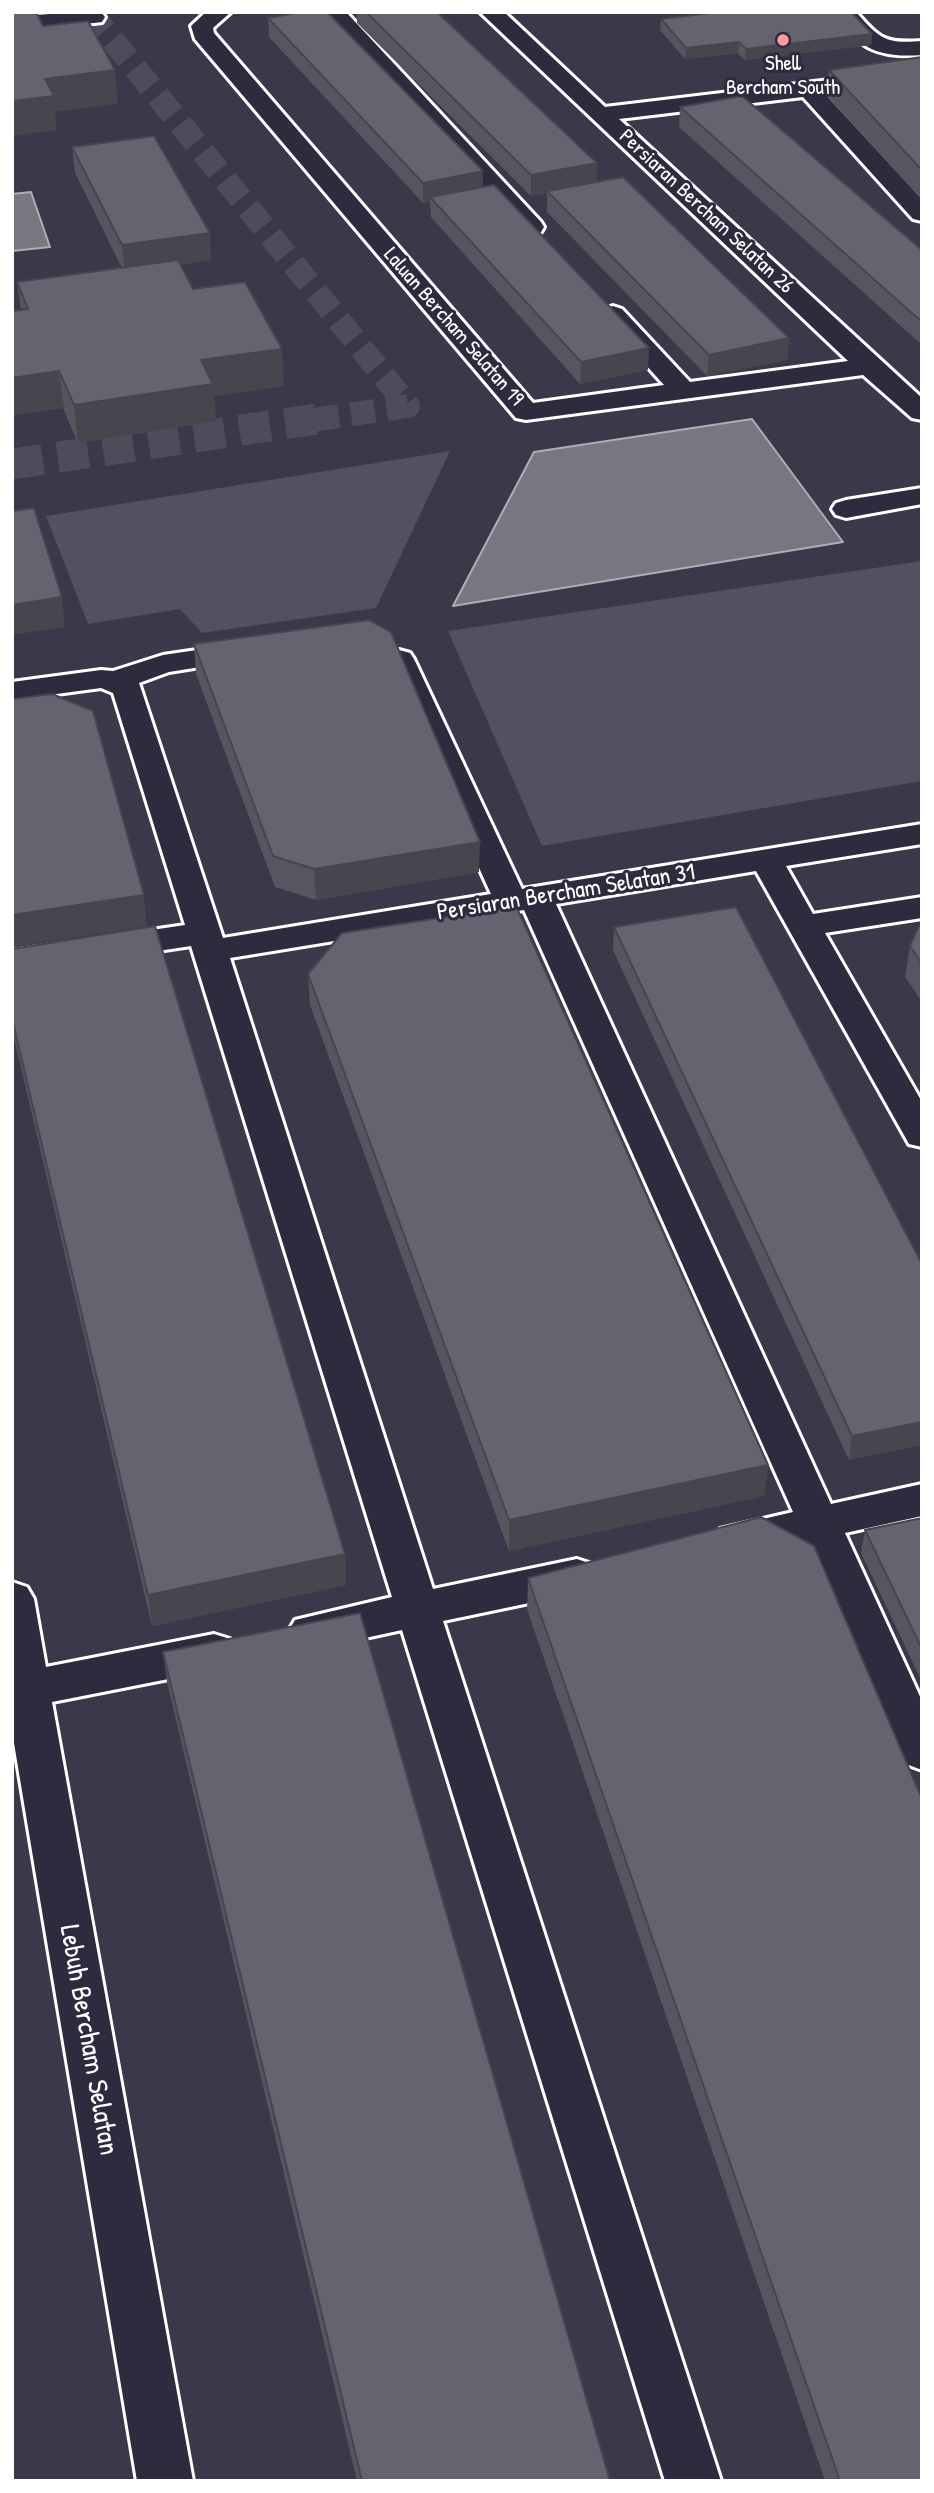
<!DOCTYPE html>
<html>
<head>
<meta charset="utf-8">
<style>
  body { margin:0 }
  #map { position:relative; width:934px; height:2493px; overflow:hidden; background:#3c3749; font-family:"Patrick Hand",sans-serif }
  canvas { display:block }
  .frame { position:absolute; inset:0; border:14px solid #fff; pointer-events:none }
</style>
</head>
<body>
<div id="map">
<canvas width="934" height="2493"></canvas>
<div class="frame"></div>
</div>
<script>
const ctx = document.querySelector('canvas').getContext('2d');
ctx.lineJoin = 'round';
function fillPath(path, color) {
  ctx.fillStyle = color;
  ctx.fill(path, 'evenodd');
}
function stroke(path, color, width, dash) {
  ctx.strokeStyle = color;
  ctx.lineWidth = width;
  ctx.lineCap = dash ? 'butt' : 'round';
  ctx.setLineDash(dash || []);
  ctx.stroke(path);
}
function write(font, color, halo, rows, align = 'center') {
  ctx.font = font + ' "Patrick Hand",sans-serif';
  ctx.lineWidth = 6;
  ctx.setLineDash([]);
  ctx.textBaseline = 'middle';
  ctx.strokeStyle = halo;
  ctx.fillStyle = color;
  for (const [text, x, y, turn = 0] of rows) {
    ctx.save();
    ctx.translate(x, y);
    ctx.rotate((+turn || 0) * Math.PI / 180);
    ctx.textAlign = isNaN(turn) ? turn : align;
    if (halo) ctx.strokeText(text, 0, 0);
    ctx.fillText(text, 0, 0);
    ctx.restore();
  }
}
fillPath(new Path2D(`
  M450 451 376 608 202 633 180 609 88 624 46 516Z
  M922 561V781L542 846 448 631Z`), '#555060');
const water = new Path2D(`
  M31 192 50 247 12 251V194Z
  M752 419 843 542 453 606 534 452Z`);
fillPath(water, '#797682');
stroke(water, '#afadb4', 2);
stroke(new Path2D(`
  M90 12 408 406 305 421`), '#504b5b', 24, [24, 12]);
stroke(new Path2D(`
  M12 464 317 419`), '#504b5b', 31, [31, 15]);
const minor = new Path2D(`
  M74 12H101L105 17 102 22 94 23 12 30V17Z
  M206 12H231L213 28 214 33 533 403 664 385 600 314 604 309 613 306 622 309 690 382 848 361 480 12H504L605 107 922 69V83L825 94 922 199V221L913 219 803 97 619 119 922 398V420L912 418 863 375 526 420 516 418 195 39 191 26Z
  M323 12H346L541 222 544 227 541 232 532 234 523 232Z
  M833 12H856C880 39 885 44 922 41V55C878 58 859 49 833 12Z
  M922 488V504L846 518 836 515 832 509 836 503 846 500Z
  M245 643 256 646 260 652 256 658 169 672 139 683 223 938 491 894 384 659 388 653 399 650 410 653 414 659 522 889 922 824V844L786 866 813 914 922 897V918L825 933 922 1102V1147L909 1144 904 1135 756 871 556 904 831 1504 922 1484V1516L845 1533 922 1701V1770L906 1764 806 1542 735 1558 720 1553 714 1541 720 1529 793 1512 524 910 230 958 433 1589 577 1559 592 1564 599 1576 592 1588 577 1593 443 1621 721 2481H665L402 1630 310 1650 295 1644 288 1632 295 1620 392 1597 191 946 12 973V951L185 925 113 693 101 688 12 700V682L101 670 113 671 163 655Z
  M12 1582 27 1587 34 1599 46 1667 214 1634 230 1639 236 1652 230 1665 214 1670 52 1702 193 2481H137L12 1731Z`);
stroke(minor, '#fff', 6);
fillPath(minor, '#2f2a3d');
fillPath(new Path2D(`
  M357 12H437L597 182 789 338 787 360 707 376 547 212V193L531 196 357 23Z
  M703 12H851L872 34 871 45 745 60 738 53 685 59 660 30 661 19 703 14Z
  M268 18 483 187 648 370 580 384 431 217 430 202 423 203 269 37Z
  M922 57V200L826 95 829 70Z
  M680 107 922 250V345L679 127Z
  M72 147 211 260 180 265 193 289 284 386 214 396 216 421 78 443 21 310 17 282 122 268 75 173Z
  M194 644 479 872 316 900 275 887 196 674Z
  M922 926V1002L905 977 910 946Z
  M614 927 922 1264V1445L849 1460 613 950Z
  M12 949 345 1554 346 1585 152 1626 12 1029Z
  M308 974 768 1465 764 1496 509 1551 310 1005Z
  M922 1518V1682L861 1553 865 1530Z
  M528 1578 922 2481H825L527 1609Z
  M163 1652 610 2481H357L167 1682Z`), '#585460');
fillPath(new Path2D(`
  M872 34 871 45 745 60 746 49Z
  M739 42 738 53 685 59 686 48Z
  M115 70 118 104 55 112 57 130 12 136V101L45 79Z
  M597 163V183L531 196V175Z
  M483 171V192L430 197V202L423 203V183Z
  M210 233 211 260 125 273 122 245Z
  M789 338 787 360 707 376 709 355Z
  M649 348 648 370 580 384 581 362Z
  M282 349 284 386 214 396 216 421 78 443 74 405 201 360Z
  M59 371 64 408 12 416V378Z
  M62 597 65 627 12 635V605Z
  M480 842 479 872 316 900 314 869Z
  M144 895 147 926 12 947V915Z
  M922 1422V1445L849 1460 852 1436Z
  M768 1465 764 1496 509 1551V1520Z
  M345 1554 346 1585 152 1626 148 1595Z`), '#47454e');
const building = new Path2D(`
  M12 12H36L43 26 88 21 115 70 45 79 54 96 12 101Z
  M301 12H327L483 171 423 183 268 18Z
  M366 12H437L597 163 531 175Z
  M710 12H851L872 34 746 49 739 42 686 48 661 19 710 13Z
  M922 57V170L829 70Z
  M742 96 922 250V322L680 107Z
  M154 136 210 233 122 245 72 147Z
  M623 177 789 338 709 355 547 191Z
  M494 185 649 348 581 362 430 197Z
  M178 260 193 289 245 282 282 349 201 360 213 384 74 405 59 371 12 378V311L28 309 17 282Z
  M34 508 62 597 12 605V511Z
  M369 620 391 632 480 842 314 869 273 856 194 644Z
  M52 694 93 711 144 895 12 915V699Z
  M516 906 768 1465 509 1520 308 974 342 933Z
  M736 907 922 1264V1422L852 1436 614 927Z
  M155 926 345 1554 148 1595 12 1018V949Z
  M919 926H922V964L910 946Z
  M761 1517 814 1546 922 1799V2481H840L528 1578Z
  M922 1518V1649L865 1530Z
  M360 1613 610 2481H362L163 1652Z`);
fillPath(building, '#666270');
stroke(building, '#47454e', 2);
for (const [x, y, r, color] of [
  [783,40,7,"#ff9aa2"]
]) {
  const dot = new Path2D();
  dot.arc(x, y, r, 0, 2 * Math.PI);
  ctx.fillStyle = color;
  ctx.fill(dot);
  stroke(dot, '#2f2a3d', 2.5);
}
write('21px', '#fff', '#2f2a3d', [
  ["Shell",783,64],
  ["Bercham South",783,88]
]);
write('21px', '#fff', '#2f2a3d', [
  ["Persiaran Bercham Selatan 26",706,212,43],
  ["Laluan Bercham Selatan 19",453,327,49]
]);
write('24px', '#fff', '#2f2a3d', [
  ["Persiaran Bercham Selatan 31",566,893,-9]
]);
write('28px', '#fff', '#2f2a3d', [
  ["Lebuh Bercham Selatan",88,2040,80]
]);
</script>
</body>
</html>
